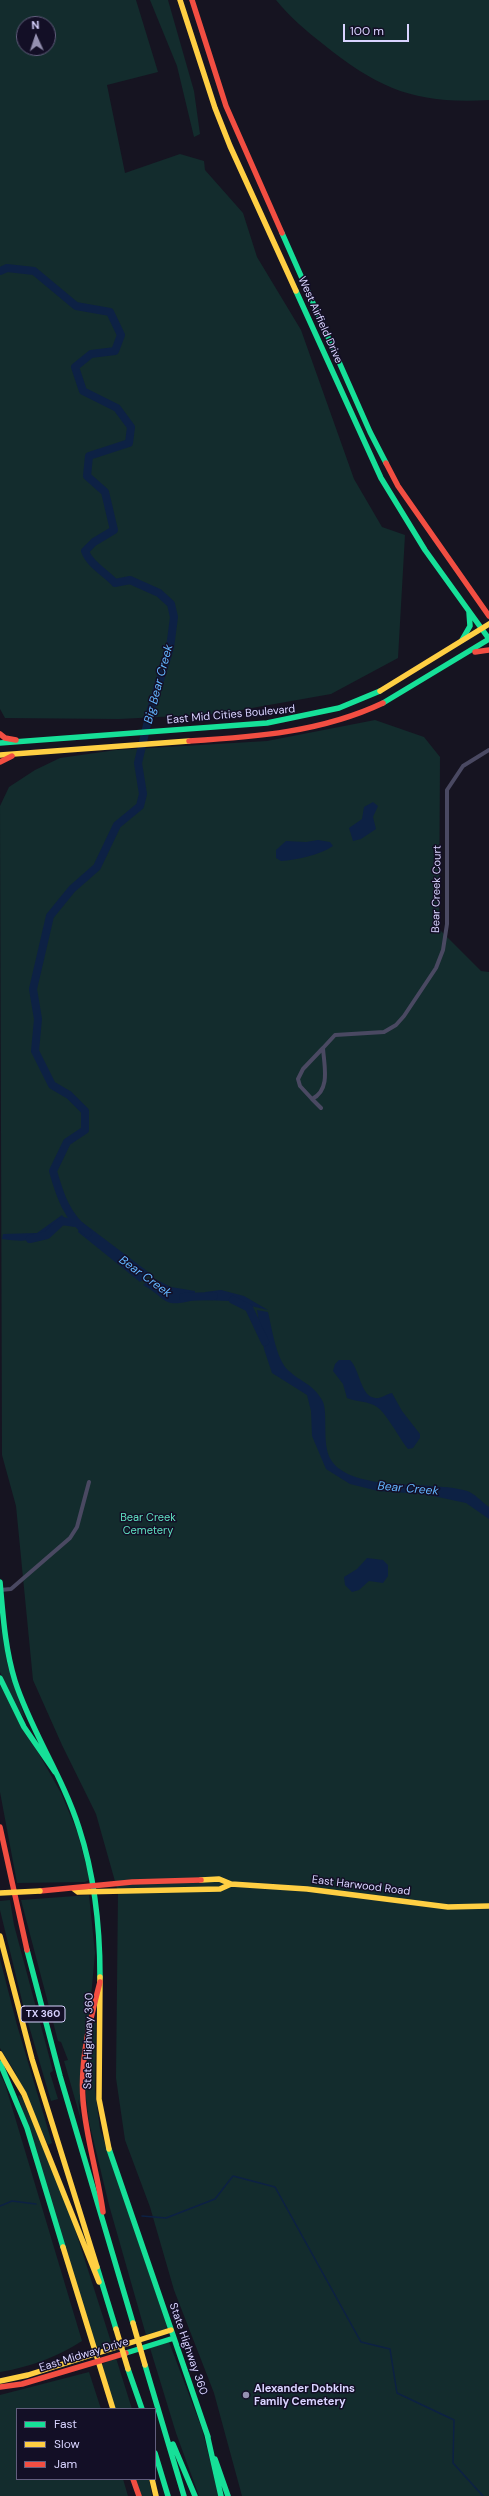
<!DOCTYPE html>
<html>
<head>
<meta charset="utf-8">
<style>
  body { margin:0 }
  #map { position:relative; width:489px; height:2496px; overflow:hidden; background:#161421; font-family:"DM Sans",sans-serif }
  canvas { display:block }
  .legend { position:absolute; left:16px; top:2408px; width:140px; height:72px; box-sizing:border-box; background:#130f26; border:1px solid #625e7d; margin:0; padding:5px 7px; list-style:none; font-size:12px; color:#d9d4ff }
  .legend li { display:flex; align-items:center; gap:8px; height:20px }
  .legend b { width:20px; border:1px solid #625e7d }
  .north { position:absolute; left:16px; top:16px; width:40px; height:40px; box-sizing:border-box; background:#130f26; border:1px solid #625e7d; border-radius:50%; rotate:357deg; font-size:11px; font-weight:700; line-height:16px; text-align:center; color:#d9d4ff }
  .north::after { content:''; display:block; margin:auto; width:14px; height:18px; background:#9591b1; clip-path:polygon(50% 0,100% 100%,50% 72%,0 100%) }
  .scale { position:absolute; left:343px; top:24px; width:66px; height:18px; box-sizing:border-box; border:2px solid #d9d4ff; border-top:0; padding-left:5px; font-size:12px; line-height:14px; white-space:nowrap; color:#d9d4ff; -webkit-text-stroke:3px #130f26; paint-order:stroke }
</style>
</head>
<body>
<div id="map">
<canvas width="489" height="2496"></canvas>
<ul class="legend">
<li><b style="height:5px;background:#16e098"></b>Fast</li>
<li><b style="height:5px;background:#ffcf43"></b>Slow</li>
<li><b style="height:5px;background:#f24e42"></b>Jam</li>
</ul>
<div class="north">N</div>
<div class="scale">100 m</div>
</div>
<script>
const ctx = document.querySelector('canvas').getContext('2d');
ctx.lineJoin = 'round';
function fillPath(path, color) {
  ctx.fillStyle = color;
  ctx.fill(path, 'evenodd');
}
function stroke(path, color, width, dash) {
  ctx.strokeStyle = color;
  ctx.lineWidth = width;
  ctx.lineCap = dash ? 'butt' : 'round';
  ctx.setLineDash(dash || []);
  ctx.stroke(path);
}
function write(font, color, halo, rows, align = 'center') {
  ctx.font = font + ' "DM Sans",sans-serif';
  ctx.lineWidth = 3;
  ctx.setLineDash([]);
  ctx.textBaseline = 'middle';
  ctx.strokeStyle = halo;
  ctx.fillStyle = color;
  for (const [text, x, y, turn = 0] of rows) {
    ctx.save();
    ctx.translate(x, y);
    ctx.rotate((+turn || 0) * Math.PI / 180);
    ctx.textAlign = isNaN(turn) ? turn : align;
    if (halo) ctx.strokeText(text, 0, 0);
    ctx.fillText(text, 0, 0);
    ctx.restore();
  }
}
fillPath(new Path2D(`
  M0 0H136L158 72 107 85 125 173 180 154 204 161 205 170 243 213 257 257 301 330 354 479 382 527 405 535 398 658 331 694 218 714 119 719 5 718 0 709ZM24 24H48V48H24Z
  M150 0H168L194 91 200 134 194 137 177 66Z
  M276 0H489V100C416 104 380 90 323 44 306 31 290 17 276 0Z
  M375 720 424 737 440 757 439 929 481 971 489 972V2496H242L214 2393 174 2290 150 2207 125 2140 116 2078 118 1892 96 1814 62 1745 33 1680 16 1506 2 1455 0 806 9 787 35 770 60 758 116 750 267 741Z
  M0 1620 7 1663 25 1719 16 1707 0 1672Z
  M0 1685 61 1793 77 1831 89 1876V1880L85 1882 17 1883 0 1792Z
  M89 1895 95 1953 81 2108 78 2099 81 2120 64 2061 68 2060 61 2042 58 2041 21 1900Z
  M10 1900 14 1925 53 2071 50 2073 58 2099 51 2101 24 2009 0 1910V1901Z
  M0 1959 17 2025 52 2143 48 2145 15 2072 0 2048Z
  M93 2021H96L95 2090 100 2129 167 2326 166 2329 146 2335 109 2205 89 2122 86 2097V2072Z
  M0 2074 5 2084 82 2341C57 2357 30 2367 0 2372Z
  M21 2095 67 2204 112 2345 98 2349 96 2347 18 2096Z
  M169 2342 202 2429 219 2496H199L176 2433 150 2348Z
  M116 2358 132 2409H115L102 2364Z
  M89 2372 101 2409H17V2479H123L128 2496H0V2395Z
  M136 2479H149L152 2496H141Z`), '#132c2d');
fillPath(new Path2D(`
  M373 802 378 806 373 817 376 829 361 839 353 841 349 828 362 819 364 807Z
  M318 840 330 842 333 846C320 855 296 860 281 861L276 858V850L286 841 306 842Z
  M62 1215 66 1220C37 1238 37 1244 2 1239L3 1234 37 1233Z
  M82 1222 151 1274 140 1282 78 1232Z
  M153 1278 171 1287 195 1291 194 1300C162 1309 167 1298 143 1285Z
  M221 1290 244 1296 268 1310 230 1301 203 1300 205 1292Z
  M257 1310 268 1312C272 1328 276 1360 289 1371 302 1383 312 1383 322 1400 329 1411 321 1444 331 1460 352 1493 432 1480 467 1491 474 1493 482 1502 489 1507V1519L466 1503 424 1494 378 1491 350 1484 326 1469 312 1436 311 1411 307 1395 272 1373 264 1349Z
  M339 1360H350C360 1369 360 1396 375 1398 381 1399 386 1394 392 1393L402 1411 420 1434V1438L413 1448 408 1449C399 1438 387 1414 377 1407 369 1401 356 1402 347 1398L343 1384 333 1371 335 1364Z
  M367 1558 383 1560 388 1565V1576L383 1583 369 1581 359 1590 352 1592 345 1585 344 1577 357 1569Z`), '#0d2144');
stroke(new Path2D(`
  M0 2206 12 2201 36 2204
  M142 2216 166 2218 215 2199 233 2176 275 2187 361 2342 390 2349 397 2393 454 2420 453 2463 483 2496`), '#0d2144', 1.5);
stroke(new Path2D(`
  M0 271 7 268 34 271 76 306 110 312 121 335 115 351 91 354 75 367 83 391 117 408 131 427 129 443 89 456 87 476 105 492 114 530 94 542 85 551C90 565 105 572 115 583L130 580 159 593 171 604 174 617 170 648 150 712 138 763 143 794 140 806 117 825 97 867 72 889 50 916 33 989 38 1019 35 1051 52 1085 69 1095 85 1111V1130L67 1142 53 1171C60 1196 67 1217 88 1233
  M30 1239 47 1235 62 1221 75 1223
  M183 1297 214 1296
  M233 1300 249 1308 265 1342`), '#0d2144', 8);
stroke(new Path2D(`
  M323 1048 335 1035 384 1032 396 1025 404 1016 436 968 443 950 447 924V790L463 766 489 750
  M323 1048C324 1065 331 1090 312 1099L300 1086 298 1079 303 1069Z
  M312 1099 321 1108
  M0 1590 11 1589 70 1538 77 1527 89 1482`), '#4a4962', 4);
stroke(new Path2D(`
  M282 233 370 432 386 463
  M296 291 381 478 425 550 489 639
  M462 640 470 626 469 612
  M383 703 489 639
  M0 743 267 723 339 708 380 691
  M0 1582C3 1615 5 1649 15 1681 31 1731 63 1777 79 1828 95 1877 100 1926 100 1977
  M0 1678 24 1727 55 1772
  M27 1950 60 2076 133 2323
  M0 2063 27 2128 63 2247
  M109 2149 208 2437
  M97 2267 116 2329
  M126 2353 174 2338
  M145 2365 184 2496
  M128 2369 142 2409
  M207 2434 221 2496
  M173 2444 195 2496
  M155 2453 168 2496
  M215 2459 228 2496`), '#16e098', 5.5);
stroke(new Path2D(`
  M180 0 215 108 230 146 296 291
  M380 691 489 624
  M0 755 189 741
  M201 1880 219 1879 231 1884 307 1889 448 1907 489 1906
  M74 1889 78 1892 220 1889 231 1884
  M0 1936 32 2059 97 2267
  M100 1977 99 2099 109 2149
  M0 2054 24 2094 99 2282
  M63 2247 113 2409
  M0 2381 28 2375 171 2330
  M152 2479 156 2496`), '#ffcf43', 5.5);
stroke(new Path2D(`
  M192 0 226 106 282 233
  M386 463 398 486 489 616
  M475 652 489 650
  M0 734 5 738 16 740
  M189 741C255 737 322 732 383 703
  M0 762 12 756
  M0 1827 27 1950
  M40 1891 132 1882 201 1880
  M100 1982C90 2020 80 2060 83 2100 86 2138 98 2175 103 2212
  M0 2387 22 2384 126 2353
  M133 2479 139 2496`), '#f24e42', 5.5);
stroke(new Path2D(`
  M0 1893 40 1891
  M133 2323 145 2365
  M116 2329 128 2369`), '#ffcf43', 5.5);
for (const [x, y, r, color] of [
  [246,2395,4,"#9591b1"]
]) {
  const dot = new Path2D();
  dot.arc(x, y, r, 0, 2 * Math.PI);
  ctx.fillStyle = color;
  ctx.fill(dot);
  stroke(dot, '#130f26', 1.5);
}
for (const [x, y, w] of [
  [43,2014,44]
]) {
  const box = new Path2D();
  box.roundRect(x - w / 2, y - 8, w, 16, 3);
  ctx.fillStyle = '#130f26';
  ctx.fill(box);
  stroke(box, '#d9d4ff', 1);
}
write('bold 10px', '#d9d4ff', null, [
  ["TX 360",43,2014]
]);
write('11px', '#d9d4ff', '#130f26', [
  ["West Airfield Drive",320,320,66],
  ["East Mid Cities Boulevard",231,715,-5],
  ["Bear Creek Court",437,889,-89],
  ["East Harwood Road",361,1886,7],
  ["State Highway 360",89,2041,-89],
  ["State Highway 360",188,2349,71],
  ["East Midway Drive",84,2355,-17]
]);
write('11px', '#5fe0c0', '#130f26', [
  ["Bear Creek",148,1518],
  ["Cemetery",148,1531]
]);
write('bold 11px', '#d9d4ff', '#130f26', [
  ["Alexander Dobkins",254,2389],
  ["Family Cemetery",254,2402]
], 'left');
write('italic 12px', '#62b6ff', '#130f26', [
  ["Big Bear Creek",159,684,-75],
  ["Bear Creek",145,1277,36],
  ["Bear Creek",408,1489,5]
]);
</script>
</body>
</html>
